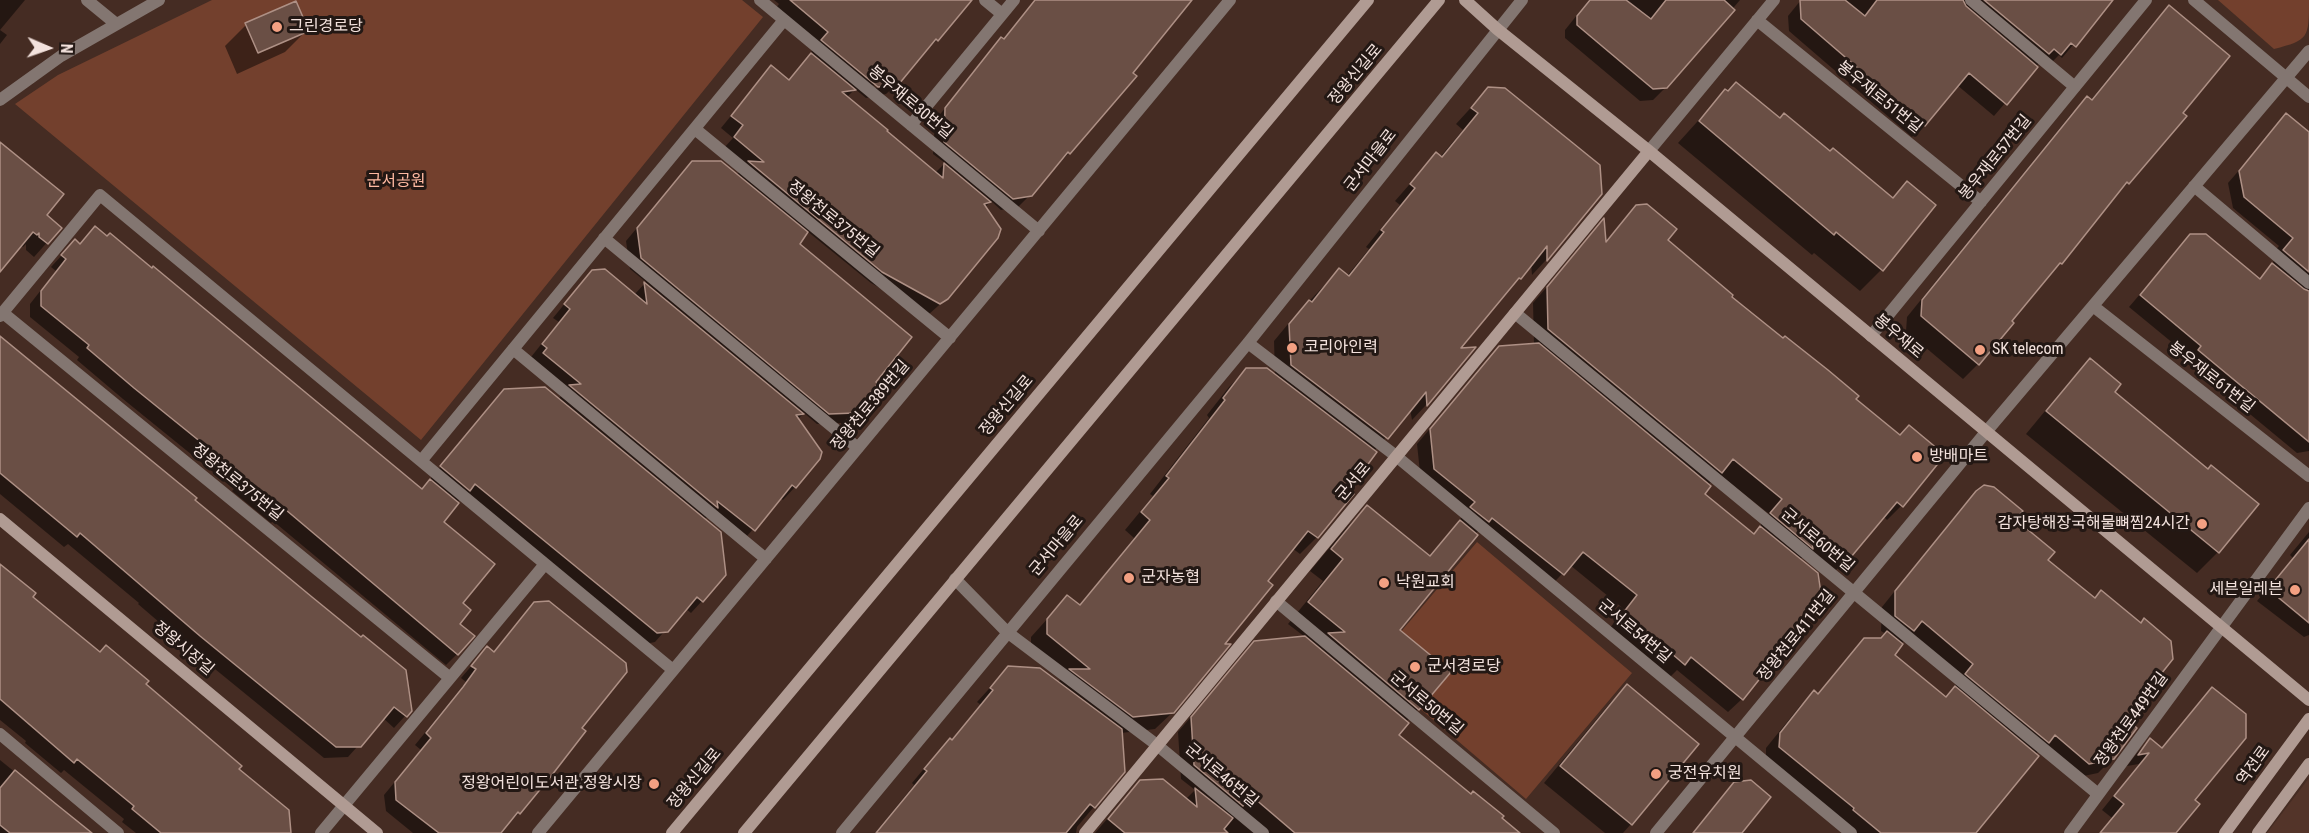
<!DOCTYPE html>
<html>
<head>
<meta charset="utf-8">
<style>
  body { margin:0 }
  #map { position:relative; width:2309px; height:833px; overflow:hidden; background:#452c23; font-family:"Roboto Condensed",sans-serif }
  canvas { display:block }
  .north { position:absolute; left:18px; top:18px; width:60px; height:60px; -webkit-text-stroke:4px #231814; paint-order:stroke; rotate:92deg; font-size:16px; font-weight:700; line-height:24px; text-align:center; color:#f3e2dd }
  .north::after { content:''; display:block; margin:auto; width:21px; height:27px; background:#f3e2dd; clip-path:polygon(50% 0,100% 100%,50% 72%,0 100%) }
</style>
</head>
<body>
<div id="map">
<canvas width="2309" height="833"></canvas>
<div class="north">N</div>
</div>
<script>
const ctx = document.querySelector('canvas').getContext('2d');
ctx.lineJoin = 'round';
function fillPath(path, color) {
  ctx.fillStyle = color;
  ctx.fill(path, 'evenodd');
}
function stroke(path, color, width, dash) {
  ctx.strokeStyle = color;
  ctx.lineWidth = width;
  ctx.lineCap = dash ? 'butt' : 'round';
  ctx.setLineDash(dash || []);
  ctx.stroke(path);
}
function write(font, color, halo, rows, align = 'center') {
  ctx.font = font + ' "Roboto Condensed","Noto Sans KR",sans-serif';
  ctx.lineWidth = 6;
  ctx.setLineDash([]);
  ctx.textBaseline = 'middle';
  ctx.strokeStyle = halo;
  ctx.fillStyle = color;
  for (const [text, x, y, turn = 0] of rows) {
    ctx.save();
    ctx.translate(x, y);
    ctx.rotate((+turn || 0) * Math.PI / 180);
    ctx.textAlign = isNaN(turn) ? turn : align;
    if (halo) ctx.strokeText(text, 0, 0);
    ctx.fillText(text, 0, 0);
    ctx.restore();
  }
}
fillPath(new Path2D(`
  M2309 778V833H2267Z`), '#533429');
fillPath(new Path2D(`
  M212 0H742L763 17 421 440 15 104 58 75Z
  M2218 0H2309C2309 38 2309 40 2274 49Z
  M1477 542 1632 673 1526 799 1371 667Z`), '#73402d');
fillPath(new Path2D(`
  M0 0H25L0 30 7 35 0 44Z
  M774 0H969L937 40 925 51 898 82 870 86 871 89 895 86 886 94 866 98 855 89 846 98 935 173 945 163 933 154 935 121 990 50 1001 39 1003 40 1037 0H1190L1069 153 1030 195 1018 207 1001 210 991 201 985 207 947 298 928 315 871 283 807 231 798 244 874 382 854 412 842 423 817 424 804 413 798 419 819 458 795 487 783 500 780 498 741 543 708 516 704 520 702 601 691 613 685 608 655 642 645 644 463 495 442 523 461 603 457 654 446 665 273 521 271 523 232 491 234 489 123 399 77 360 79 357 30 317V304L56 271 51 267 75 241 79 245 95 228 421 490 505 390 558 399 564 393 531 357 559 322 553 318 580 285 634 295 646 282 630 269 626 241 692 162 736 175 745 167 723 149 733 138 721 128 771 67 788 81 813 53 811 52 818 44 775 9 779 4Z
  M1589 0H1740L1666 87 1653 100 1640 101 1565 38V30Z
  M1801 0H2111L2062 58 2059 55 2048 66 2041 61 1994 116 1957 85 1912 137 1789 31 1788 16Z
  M2169 8 2128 183 2112 198 2061 263 2046 278 1978 364 1963 379 1906 331 1907 317 2072 113 2087 98 2090 101 2154 22Z
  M246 25 307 30 285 52 237 74 225 46Z
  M1488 89 1601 194 1546 260 1532 275 1531 263 1506 291 1458 350 1473 349 1426 405 1412 420 1410 409 1374 451 1347 490 1352 494 1317 537 1300 554 1292 548 1266 581 1222 646 1173 712 1155 729 1121 733 1123 772 1077 827 1076 833H875L914 785 912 783 937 753 951 741 981 705 977 702 1008 668 1058 682 1062 678 1031 652V637L1067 597 1079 606 1134 538 1125 530 1153 496 1150 494 1209 418 1207 415 1229 387 1247 369 1275 376 1274 341 1293 318 1339 270 1347 276 1369 249 1366 247 1400 205 1395 201 1436 154 1440 157 1463 130 1456 124Z
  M1725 91 1780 120 1830 153 1892 199 1907 183 1934 205 1881 270 1860 291 1814 253 1812 255 1678 143Z
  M2287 115 2309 134V451L2297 453 2187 362 2191 358 2129 307 2190 236 2259 280 2274 264 2273 262 2279 255 2274 252 2279 246 2233 208 2228 183Z
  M0 159 45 215 60 228 34 257 26 250V244L23 247 20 245 0 270Z
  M1637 206 1666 240 1730 297 1899 437 1943 455 1901 506 1887 520 1883 516 1830 577 1804 555 1800 560 1742 699 1728 712 1677 670 1670 677 1607 631 1625 610 1570 565 1549 588 1478 531 1398 630 1418 709 1406 722 1397 735 1518 833H1095L1140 781 1185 800 1195 790 1181 779 1178 732 1255 643 1305 637 1288 624 1323 581 1310 571 1346 528 1367 507 1428 557 1459 522 1458 521 1463 516 1421 482 1417 444 1499 347 1534 345 1533 303 1603 222 1604 243ZM1719 474 1769 514 1753 535 1703 494 1708 485Z
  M0 348 193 500 410 711 405 716 394 728 383 718 348 757 324 758 188 647 138 604 139 603 68 544 64 547 0 494Z
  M2090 360 2218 552 2197 573 2026 434 2069 382Z
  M1977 492 2013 520 2046 560 2124 718 2113 758 2098 773 2074 778 2040 749 1975 831 1978 833H1849L1766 761V748L1800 706 1814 692 1817 695 1864 639H1880L1886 634 1881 631 1882 607 1962 507ZM1908 635 1960 679 1945 698 1893 655Z
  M2309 532V635L2304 637 2257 601 2293 558 2290 555Z
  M0 566 31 597 100 653 144 685 237 770 284 833H136L122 822 124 819 64 770 61 773 25 743 26 741 0 720Z
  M535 603 580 728 519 813 499 833H413L386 811 384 795 421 750 415 745 466 682 461 678 487 648 493 653Z
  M1627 686 1631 824 1623 833H1605L1544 783 1610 703Z
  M2212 689 2193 800 2174 833H2099L2112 818 2102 810 2139 764 2127 766 2137 753 2150 740 2161 749Z
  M0 760 90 833H0Z`), '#0007');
const building = new Path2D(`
  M790 0H972L938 41 936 39 899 84 878 87 821 40 828 32Z
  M1035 0H1192L1133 73 1137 76 1070 154 1068 152 1032 196 1013 199 944 142 945 108 1001 37 1004 39Z
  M1590 0H1626L1651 19 1666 0H1724L1735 10 1667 88 1653 89 1577 25V16Z
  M1800 0H1845L1865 16 1877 0H1963L1966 6 2038 67 2007 105 1969 73 1925 126 1801 19Z
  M1984 0H2113L2076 47 2071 43 2061 55 2054 49 2049 54Z
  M296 1 309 31 258 53 245 23Z
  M2169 5 2230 56 2183 113 2187 116 2129 184 2127 182 2062 264 2060 263 2012 321 2014 323 1979 365 1921 316 1922 300 2087 96 2092 100Z
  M811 53 856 90 842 92 888 130 887 131 943 178 944 163 991 202 984 204 1001 229 998 238 948 299 940 304 882 272 748 161 764 162 734 137 743 125 731 116 771 65 789 80Z
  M1736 82 1780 118 1784 113 1830 151 1833 148 1893 198 1907 181 1936 205 1883 271 1836 232 1834 235 1699 121 1725 89 1728 91Z
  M1488 87 1505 88 1600 165 1602 194 1547 261V246L1521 279 1519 278 1461 348 1476 347 1427 406 1426 392 1388 439 1291 365 1289 324 1309 300 1312 302 1339 268 1349 276 1384 232 1381 230 1415 188 1410 184 1436 152 1442 157 1478 113 1471 108Z
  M2286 113 2309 132V272L2283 250 2293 238 2244 197 2239 171Z
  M0 142 64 194 47 215 62 228 48 244 39 237V233L37 235 33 232 0 272Z
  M692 161H721L808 232 800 244 912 337 876 382 878 384 855 413 829 414 641 258 637 228Z
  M1647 204 1677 229 1668 240 1733 295 1732 297 1783 338 1785 336 1828 370 1859 396 1856 399 1900 435 1909 425 1945 455 1903 507 1897 502 1846 563 1811 535 1813 549 1770 513 1782 499 1733 459 1722 473 1548 329 1547 287 1604 218 1606 242 1636 205Z
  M95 226 107 236 110 233 152 268 153 266 422 489 430 479 459 503 444 522 495 564 463 603 471 610 460 624 475 636 458 655 286 510 284 513 243 478 244 477 134 388 87 348 89 345 41 306V291L66 259 61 255 75 239 80 244Z
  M2190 234H2206L2260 279 2272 263 2304 289 2309 291V442L2198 350 2201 346 2140 295Z
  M605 269 647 304 644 282 804 414 796 415 822 452 820 459 796 488 792 485 755 531 717 501 718 508 569 385 581 384 543 353 547 348 542 344 570 309 564 304 592 270Z
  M0 336 197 498 195 500 312 597 361 637 363 635 406 670 412 711 407 717 394 707 361 747H336L200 636 80 533 77 537 0 473Z
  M1539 343 1711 486 1705 494 1754 534 1760 526 1818 573 1822 600 1743 700 1691 657 1685 665 1650 635 1647 639 1620 617 1637 595 1583 552 1564 575 1492 518 1489 522 1470 507 1475 502 1434 469 1430 429 1499 346Z
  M2090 358 2121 384 2115 392 2208 469 2211 465 2259 504 2219 553 2046 411Z
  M1246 368H1267L1377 452 1349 490 1354 494 1318 538 1308 531 1268 581 1273 585 1225 644H1231L1174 713 1133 717 1069 669H1090L1047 634V619L1067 595 1080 605 1150 520 1141 512 1169 478 1166 476 1225 400 1223 398Z
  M545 387 721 532 726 575 703 602 697 597 668 632 657 633 475 484 470 491 440 466 504 389Z
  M1984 485 1994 487 2023 511 2015 519 2055 552 2048 560 2095 598 2101 590 2141 623 2144 618 2171 641 2173 659 2126 718 2137 728 2114 759 2089 764 2055 735 2049 743 1965 674 1973 664 1922 621 1914 631 1895 616V591L1976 491Z
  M1367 505 1430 556 1460 520 1478 535 1400 630 1451 672 1419 710 1328 633 1345 632 1308 602 1343 559 1331 549Z
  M2309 539V623L2268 589Z
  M0 564 36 593 33 597 100 652 106 645 149 681 146 684 242 766 239 769 289 810 291 833H161L132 809 134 806 77 759 74 763 0 699Z
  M549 601 626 663 627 672 582 728 586 731 552 775 520 814 518 812 501 833H439L396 800 395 782 431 738 426 733 463 687 476 669 471 666 487 646 494 652 534 602Z
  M1887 631 1903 644 1895 655 1946 697 1955 686 2039 756 1976 833H1881L1853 810 1854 808 1779 747 1780 733 1814 690 1818 694 1864 638H1881Z
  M1305 636 1409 723 1399 735 1471 794 1473 791 1504 816 1502 818 1520 833H1295L1254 798 1251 801 1249 799 1243 806 1194 765 1191 717 1254 641Z
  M1008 666 1040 668 1122 729 1125 772 1095 808 1090 804 1066 833H876L927 771 924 769 950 738 952 740 993 690 990 688Z
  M1627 684 1699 744 1632 825 1560 766Z
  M2212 687 2246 714V738L2195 800 2200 804 2176 833H2100L2124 804 2114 796 2149 753 2138 755 2150 738 2162 748Z
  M15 770 56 804 92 833H10L0 825V788Z
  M1163 779 1197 807 1195 788 1233 818 1224 829 1228 833H1125L1108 819 1140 780Z
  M1751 780 1771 797 1742 833H1693L1734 782Z`);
fillPath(building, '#6a4f45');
stroke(building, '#ae9085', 1.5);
stroke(new Path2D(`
  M87 0 115 23
  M760 0 1039 231
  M985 0 1002 14
  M1971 0 2075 87
  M2194 0 2309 97
  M1757 20 1981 202
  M0 100 61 56 159 0
  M911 125 1014 0
  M695 129 950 338
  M1649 151 1774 0
  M2194 186 2309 283
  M604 238 858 448
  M2093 306 2309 476
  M3 313 450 678
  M1515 313 2098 794
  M0 316 100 195 421 461 784 20
  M1871 336 2146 0
  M1248 343 1396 456 1851 833
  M513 349 766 559
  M421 461 673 670
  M955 579 1007 632 1157 745 1263 833
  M1276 601 1554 833
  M0 734 118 833
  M321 833 545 564
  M538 833 1230 0
  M842 833 1248 343 1522 0
  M1656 833 1986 432 2309 51
  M2070 833 2309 508`), '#837671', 12);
stroke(new Path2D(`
  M1465 0 1497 29 1649 151 2309 700
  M0 519 377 833
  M672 833 1368 0
  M744 833 1439 0
  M1085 833 1649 151
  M2225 833 2309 719
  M2258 833 2309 764`), '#b09b93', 12);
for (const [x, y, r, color] of [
  [277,27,6,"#f3a082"],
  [1292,348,6,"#f3a082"],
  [1980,350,6,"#f3a082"],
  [1917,457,6,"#f3a082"],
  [2202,524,6,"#f3a082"],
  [1129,578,6,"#f3a082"],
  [1384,583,6,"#f3a082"],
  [2295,590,6,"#f3a082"],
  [1415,667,6,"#f3a082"],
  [1656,774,6,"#f3a082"],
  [654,784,6,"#f3a082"]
]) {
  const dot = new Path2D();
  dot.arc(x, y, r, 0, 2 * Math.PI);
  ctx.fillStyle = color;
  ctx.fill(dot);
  stroke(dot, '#231814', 2);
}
write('16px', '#f3e2dd', '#231814', [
  ["그린경로당",289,27],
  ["코리아인력",1304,348],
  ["SK telecom",1992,350],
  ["방배마트",1929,457],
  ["감자탕해장국해물뼈찜24시간",2190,524,"right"],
  ["군자농협",1141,578],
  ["낙원교회",1396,583],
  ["세븐일레븐",2283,590,"right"],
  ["군서경로당",1427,667],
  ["궁전유치원",1668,774],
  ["정왕어린이도서관.정왕시장",642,784,"right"]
], 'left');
write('16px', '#f3e2dd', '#231814', [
  ["정왕신길로",1356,75,-50],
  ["봉우재로51번길",1879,98,39],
  ["봉우재로30번길",910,103,40],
  ["봉우재로57번길",1996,158,-51],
  ["군서마을로",1371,161,-52],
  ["정왕천로375번길",833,220,39],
  ["봉우재로",1898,337,40],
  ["봉우재로61번길",2211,378,38],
  ["정왕천로389번길",871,406,-50],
  ["정왕신길로",1007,406,-50],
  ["군서로",1354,482,-50],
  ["정왕천로375번길",237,483,39],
  ["군서로60번길",1817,541,40],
  ["군서마을로",1057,546,-50],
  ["군서로54번길",1634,632,40],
  ["정왕천로411번길",1797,636,-51],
  ["정왕시장길",183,649,40],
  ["군서로50번길",1426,704,40],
  ["정왕천로449번길",2132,720,-54],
  ["역전로",2254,766,-54],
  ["군서로46번길",1221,776,40],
  ["정왕신길로",695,779,-50]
]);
write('16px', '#feb9a1', '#231814', [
  ["군서공원",396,182]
]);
</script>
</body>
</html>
